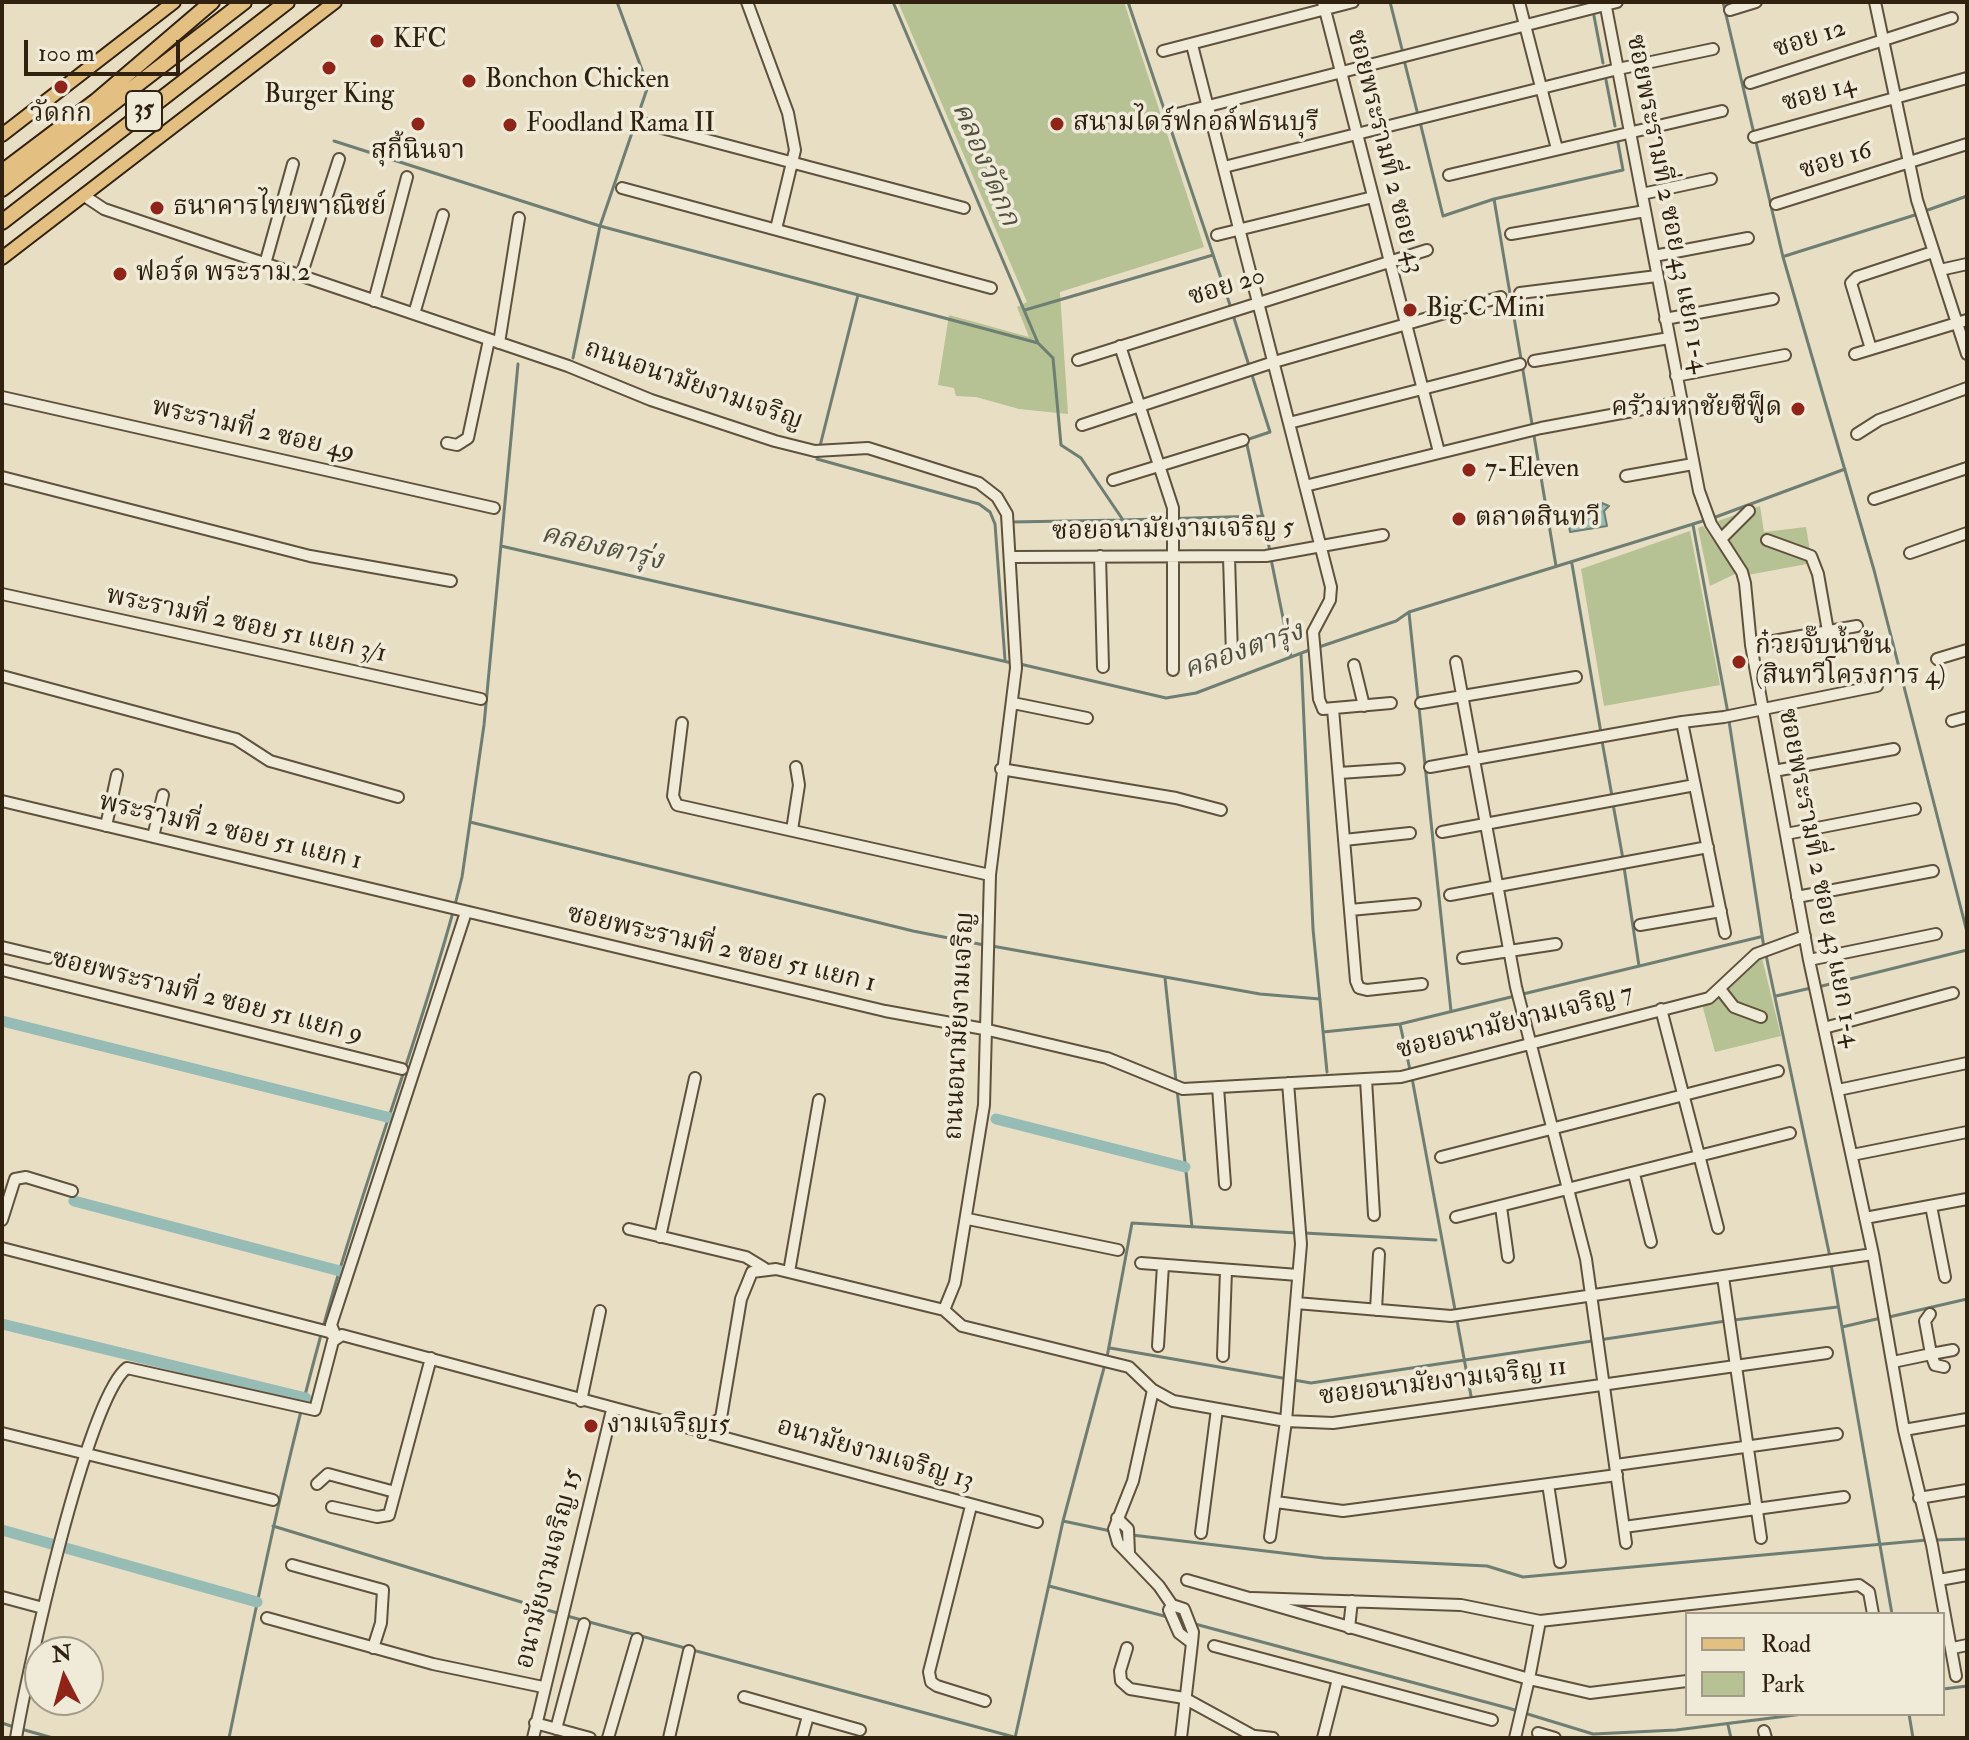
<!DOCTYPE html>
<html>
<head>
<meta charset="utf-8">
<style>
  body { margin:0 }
  #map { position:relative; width:1969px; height:1740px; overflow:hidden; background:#e8dec4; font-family:"IM FELL Double Pica",serif }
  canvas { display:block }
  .frame { position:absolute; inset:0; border:4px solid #31220f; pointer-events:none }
  .legend { position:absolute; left:1685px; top:1612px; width:260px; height:104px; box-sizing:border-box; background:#f0ead9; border:2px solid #a49a88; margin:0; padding:10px 14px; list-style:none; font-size:24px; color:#31220f }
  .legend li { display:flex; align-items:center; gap:16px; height:40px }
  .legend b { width:40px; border:2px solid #a49a88 }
  .north { position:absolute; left:24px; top:1636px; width:80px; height:80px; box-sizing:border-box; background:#f0ead9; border:2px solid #a49a88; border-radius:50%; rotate:354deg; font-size:22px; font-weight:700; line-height:32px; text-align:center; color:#31220f }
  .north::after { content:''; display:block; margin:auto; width:28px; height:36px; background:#8f2418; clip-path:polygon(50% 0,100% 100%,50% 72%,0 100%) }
  .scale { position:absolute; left:24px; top:40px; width:156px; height:36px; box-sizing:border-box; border:4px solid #31220f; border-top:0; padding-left:10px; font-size:24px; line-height:28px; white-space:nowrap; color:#31220f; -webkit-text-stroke:6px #f0ead9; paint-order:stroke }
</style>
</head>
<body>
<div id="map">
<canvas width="1969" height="1740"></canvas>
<div class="frame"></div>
<ul class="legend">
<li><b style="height:10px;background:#e4bf82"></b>Road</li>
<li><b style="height:22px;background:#b6c194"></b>Park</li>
</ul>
<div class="north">N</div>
<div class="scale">100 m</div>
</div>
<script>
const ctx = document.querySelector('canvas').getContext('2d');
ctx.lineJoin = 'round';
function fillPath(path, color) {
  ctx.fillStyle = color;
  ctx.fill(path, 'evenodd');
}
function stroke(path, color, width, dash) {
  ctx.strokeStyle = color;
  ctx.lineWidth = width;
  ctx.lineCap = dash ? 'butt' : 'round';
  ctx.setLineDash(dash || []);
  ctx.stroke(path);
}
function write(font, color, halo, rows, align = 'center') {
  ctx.font = font + ' "IM FELL Double Pica","Noto Serif Thai",serif';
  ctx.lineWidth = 7;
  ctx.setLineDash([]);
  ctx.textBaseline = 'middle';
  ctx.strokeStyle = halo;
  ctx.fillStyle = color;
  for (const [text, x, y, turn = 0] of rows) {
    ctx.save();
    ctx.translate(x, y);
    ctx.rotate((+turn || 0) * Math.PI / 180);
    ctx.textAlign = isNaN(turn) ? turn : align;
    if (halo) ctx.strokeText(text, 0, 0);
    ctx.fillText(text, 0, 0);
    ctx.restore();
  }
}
fillPath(new Path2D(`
  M898 2H1124L1204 247 1060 292 1068 414 1019 409 976 397 956 396 954 388 938 385 949 315 1029 337 1017 307 1027 302Z
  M1760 506 1764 532 1806 527 1812 563 1748 575 1718 521Z
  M1703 526 1737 573 1710 586 1698 528Z
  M1690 531 1720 685 1604 706 1581 569Z
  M1762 958 1781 1036 1715 1052 1700 997 1707 995 1738 964Z`), '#b6c194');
const water = new Path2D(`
  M1602 503 1609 506 1604 511 1607 526 1570 532 1567 514 1601 508Z`);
fillPath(water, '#97bcb6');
stroke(water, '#6e7e73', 2);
stroke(new Path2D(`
  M893 2 1038 343
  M1128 2 1231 308
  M1390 2 1403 53
  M1723 2 1783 257 1874 570 1967 932
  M1594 16 1603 63
  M1404 60 1418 115
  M1606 80 1615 126
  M1420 122 1443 216 1494 199 1623 170 1618 143
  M334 141 600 226 1038 343 1053 358 1061 445 1081 458 1123 520 1263 516
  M1494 199 1556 566
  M1925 211 1967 196
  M1785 256 1918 214
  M1025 310 1213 255
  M1233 315 1270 432 1246 440 1270 551
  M573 358 600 226 648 86 617 2
  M820 446 858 295
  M819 454 817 459 979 504 990 512 995 524 1005 660
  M1713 518 1845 469
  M1011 522 1123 520
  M1693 525 1727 708 1764 948
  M501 546 1012 663
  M1271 559 1291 657
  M1572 564 1601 733
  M1409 613 1451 1011
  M1319 647 1396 621 1409 612 1706 520
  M1301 653 1313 929 1327 1072
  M1020 664 1166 698 1196 693 1312 649
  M1602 741 1612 796
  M1613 804 1623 859
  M470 822 913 931 984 945
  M1624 867 1639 966
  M455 905 462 877 484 725 518 364
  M992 946 1260 994 1320 999
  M1766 955 1830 1257
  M1165 978 1176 1081
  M1818 987 1967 950
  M1523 994 1760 937
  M1776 996 1811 988
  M1400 1024 1410 1070
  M1323 1032 1400 1024 1515 996
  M1412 1078 1471 1396
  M1177 1089 1192 1227
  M1304 1233 1436 1240
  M1831 1264 1892 1614
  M1889 1317 1967 1299
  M1734 1320 1837 1307
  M1842 1327 1881 1318
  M1110 1348 1311 1383 1726 1321
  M1107 1357 1132 1223 1296 1233
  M1063 1521 1125 1534
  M273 1526 567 1616 1014 1737
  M1132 1535 1324 1558 1487 1566 1523 1577 1927 1540
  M1935 1540 1967 1539
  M1049 1586 1168 1617
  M1195 1624 1508 1708 1593 1734 1676 1730 1803 1714
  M1943 1689 1967 1686
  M1909 1714 1913 1738
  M2 1723 14 1727
  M1728 1725 1731 1738
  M21 1729 53 1738
  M229 1738C260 1587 291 1436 334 1289 371 1162 418 1040 453 912
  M1015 1738 1063 1521 1105 1364`), '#6e7e73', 3);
stroke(new Path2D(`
  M2 1021 391 1118
  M996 1119 1185 1167
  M74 1201 340 1271
  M2 1324 306 1398
  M2 1530 257 1602`), '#97bcb6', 11);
const minor = new Path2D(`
  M747 2 788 113 795 150 776 229
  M1323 2 1439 452
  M1519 2 1557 149
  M1605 2 1699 491 1711 524 1742 572 1745 583 1751 645 1809 960 1873 1254 1904 1430 1932 1545 1956 1676
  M1875 2 1917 200 1967 354
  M1730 10 1756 2
  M1192 45 1331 587 1330 600 1313 632 1319 699 1323 709 1391 703
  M1163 51 1353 2
  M1750 83 1952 18
  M1177 114 1617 2
  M643 123 964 208
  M1754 137 1967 78
  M1224 167 1618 69 1713 49
  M1449 175 1722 111
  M622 188 991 288
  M1642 194 1711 179
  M1776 204 1967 144
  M1511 234 1645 211
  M1217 235 1373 197
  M1654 256 1748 238
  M265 264 293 164
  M1940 270 1967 264
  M301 276 339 159
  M1520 293 1657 276
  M374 301 407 177
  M414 314 443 215
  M1665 319 1773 299
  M499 343 519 218
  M1120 346 1173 508V670
  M1871 349 1851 283 1857 277 1933 252
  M1855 354 1967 320
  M1078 360 1427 250
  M1534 361 1669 338
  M1676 376 1785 355
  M2 397 494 508
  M1289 423 1520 364
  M1082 425 1274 362 1501 297
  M1857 434 1879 420 1967 388
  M447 443 457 445 468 438 489 340
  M1626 476 1693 464
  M2 477 310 556 451 581
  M1113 480 1243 440
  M1305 486 1541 428 1681 402
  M1874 499 1967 468
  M1721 539 1749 511
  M1767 540 1811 556 1818 574 1828 631
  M1910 553 1967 533
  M1100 556 1103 667
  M1011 557 1266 556 1383 535
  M1229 557 1232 655
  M2 594 481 699
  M1751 645 1857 626
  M1937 659 1967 650
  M1456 662 1516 987 1586 1259 1626 1543
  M1354 665 1364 706
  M2 676 236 739 270 761 398 797
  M1013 703 1087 718
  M1421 703 1576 677
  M1333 709 1356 981 1359 988 1367 990 1422 984
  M1952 721 1967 717
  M682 723 673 796 677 805 990 875
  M1430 767 1682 722
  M1001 769 1176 798 1221 810
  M1774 771 1894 749
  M1339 773 1399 769
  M2 801 885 1011 984 1029 1107 1058 1183 1089 1401 1077 1709 998 1756 954 1805 936
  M106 826 117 775
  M792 830 799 785 796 767
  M1442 832 1695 785
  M1786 834 1915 809
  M153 837 163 795
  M1344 840 1410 833
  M1450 895 1708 847
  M1797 897 1933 871
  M1350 910 1415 904
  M1640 925 1721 911
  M1725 933 1682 722 1724 717 1877 686
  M2 947 48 958
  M1463 958 1556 944
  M1809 960 1936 934
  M2 970 402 1069
  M1720 989 1734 1007 1761 1017
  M1661 1009 1718 1228
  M1824 1028 1953 993
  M1366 1079 1374 1215
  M1218 1087 1225 1184
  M1838 1090 1967 1063
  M1852 1155 1967 1132
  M1441 1157 1778 1071
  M1634 1174 1651 1242
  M1931 1206 1945 1277
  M1501 1207 1508 1257
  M1456 1217 1790 1133
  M1865 1218 1967 1199
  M968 1219 1118 1250
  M2 1220 15 1179 26 1177 72 1191
  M629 1229 746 1257 764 1268
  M660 1237 695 1078
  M2 1248 329 1332 336 1337
  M1141 1263 1298 1275
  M789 1272 819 1100
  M1723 1277 1761 1538
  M1296 1303 1451 1316 1873 1254
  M944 1310 962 1326 1129 1367 1153 1390 1173 1401 1286 1421 1333 1423 1827 1353
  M1376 1310 1379 1254
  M336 1337 331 1325 466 912
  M1158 1346 1163 1265
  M1223 1356 1226 1270
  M1893 1362 1931 1354 1925 1321 1930 1314
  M1944 1367 1935 1365 1931 1354 1953 1350
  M1153 1390 1133 1481 1114 1529 1118 1543 1159 1586 1172 1605 1169 1610 1179 1633 1192 1643 1181 1738
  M581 1401 600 1311
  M1904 1430 1967 1419
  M700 1431 1037 1522
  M2 1433 273 1500
  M1616 1465 1837 1434
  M317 1484 328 1474 395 1492
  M1548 1484 1560 1562
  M1919 1498 1967 1490
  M1276 1502 1343 1511 1617 1475
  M971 1506 929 1672 931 1682 937 1686 985 1701
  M332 1507 377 1517 389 1515 431 1358
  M1117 1518 1128 1529 1129 1553
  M1624 1527 1844 1497
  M1201 1533 1217 1409
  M1270 1537 1286 1421 1301 1244 1288 1083
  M292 1565 383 1590 381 1623 373 1648
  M1187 1580 1529 1679 1515 1738
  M1939 1580 1967 1575
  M2 1597 43 1608
  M1252 1598 1461 1605 1540 1621 1529 1679 1590 1693 1687 1681
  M1172 1605 1184 1609 1193 1632 1192 1643
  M267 1618 433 1664 543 1687
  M1540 1621 1859 1585 1869 1592 1873 1614
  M1349 1628 1352 1601
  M1214 1646 1492 1720
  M1127 1648 1120 1671 1121 1681 1130 1689 1184 1698 1257 1738
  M1953 1648 1967 1645
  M744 1697 860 1730
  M535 1723 590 1738
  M556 1729 584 1624
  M1764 1731 1766 1738
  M1538 1733 1555 1738
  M1255 1736 1273 1738
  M16 1738C26 1678 87 1397 127 1368L315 1410 333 1341 342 1335 700 1431 721 1418 741 1299 752 1272 776 1269 944 1310 955 1283 984 1105 990 875 1016 668 1007 514 997 497 979 483 868 448 815 451 775 441 651 400 568 366 104 209 83 195
  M533 1738 612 1410
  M608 1738 637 1639
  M669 1738 689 1651
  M802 1738 808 1716
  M1323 1738 1338 1679`);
const major = new Path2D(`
  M2 135 174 2
  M2 258 335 2`);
const highway = new Path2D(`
  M2 172 96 101 212 2
  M2 189 244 2
  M2 222 287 2`);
stroke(minor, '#5f513c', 14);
stroke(major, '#31220f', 16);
stroke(highway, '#31220f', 18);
stroke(minor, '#f0ead9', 10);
stroke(major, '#e4bf82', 12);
stroke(highway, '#e4bf82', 14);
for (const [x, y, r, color] of [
  [377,41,8,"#8f2418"],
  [329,68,8,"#8f2418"],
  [469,81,8,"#8f2418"],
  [61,87,8,"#8f2418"],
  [418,124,8,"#8f2418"],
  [1057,124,8,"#8f2418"],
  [510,125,8,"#8f2418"],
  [157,208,8,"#8f2418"],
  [120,274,8,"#8f2418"],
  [1410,310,8,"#8f2418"],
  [1798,409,8,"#8f2418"],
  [1469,470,8,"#8f2418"],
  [1459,519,8,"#8f2418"],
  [1739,662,8,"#8f2418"],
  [591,1426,8,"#8f2418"]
]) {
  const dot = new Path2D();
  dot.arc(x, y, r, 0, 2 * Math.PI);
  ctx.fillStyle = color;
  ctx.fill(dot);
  stroke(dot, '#f0ead9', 3);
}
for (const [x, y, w] of [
  [144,111,36]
]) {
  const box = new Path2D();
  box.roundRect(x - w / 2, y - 20, w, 40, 6);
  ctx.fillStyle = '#f0ead9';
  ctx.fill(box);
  stroke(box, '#31220f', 2);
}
write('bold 24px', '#31220f', null, [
  ["35",144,111]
]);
write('26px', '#31220f', '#f0ead9', [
  ["ซอย 12",1810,40,-18],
  ["ซอย 14",1819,95,-16],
  ["ซอยพระรามที่ 2 ซอย 43",1384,152,76],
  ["ซอย 16",1836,162,-17],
  ["ซอยพระรามที่ 2 ซอย 43 แยก 1-4",1666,204,79],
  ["ซอย 20",1227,288,-17],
  ["ถนนอนามัยงามเจริญ",693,386,19],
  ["พระรามที่ 2 ซอย 49",253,431,13],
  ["ซอยอนามัยงามเจริญ 5",1173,531,-1],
  ["พระรามที่ 2 ซอย 51 แยก 3/1",246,626,12],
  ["พระรามที่ 2 ซอย 51 แยก 1",230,833,13],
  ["ซอยพระรามที่ 2 ซอย 43 แยก 1-4",1818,878,79],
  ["ซอยพระรามที่ 2 ซอย 51 แยก 1",721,950,13],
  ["ซอยพระรามที่ 2 ซอย 51 แยก 9",207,998,14],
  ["ซอยอนามัยงามเจริญ 7",1515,1023,-14],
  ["ถนนอนามัยงามเจริญ",961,1026,-87],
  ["ซอยอนามัยงามเจริญ 11",1443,1383,-7],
  ["อนามัยงามเจริญ 13",875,1455,16],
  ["อนามัยงามเจริญ 15",550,1569,-76]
]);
write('26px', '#31220f', '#f0ead9', [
  ["KFC",393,41],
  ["Bonchon Chicken",485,81],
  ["Burger King",329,96,"center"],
  ["วัดกก",61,115,"center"],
  ["สนามไดร์ฟกอล์ฟธนบุรี",1073,124],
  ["Foodland Rama II",526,125],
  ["สุกี้นินจา",418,152,"center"],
  ["ธนาคารไทยพาณิชย์",173,208],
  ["ฟอร์ด พระราม 2",136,274],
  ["Big C Mini",1426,310],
  ["ครัวมหาชัยซีฟู็ด",1782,409,"right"],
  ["7-Eleven",1485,470],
  ["ตลาดสินทวี",1475,519],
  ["ก๋วยจั๊บน้ำข้น",1755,647],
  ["(สินทวีโครงการ 4)",1755,677],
  ["งามเจริญ15",607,1426]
], 'left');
write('italic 28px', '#505041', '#f0ead9', [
  ["คลองวัดกก",984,165,67],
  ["คลองตารุ่ง",602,549,13],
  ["คลองตารุ่ง",1244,652,-19]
]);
</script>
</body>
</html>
